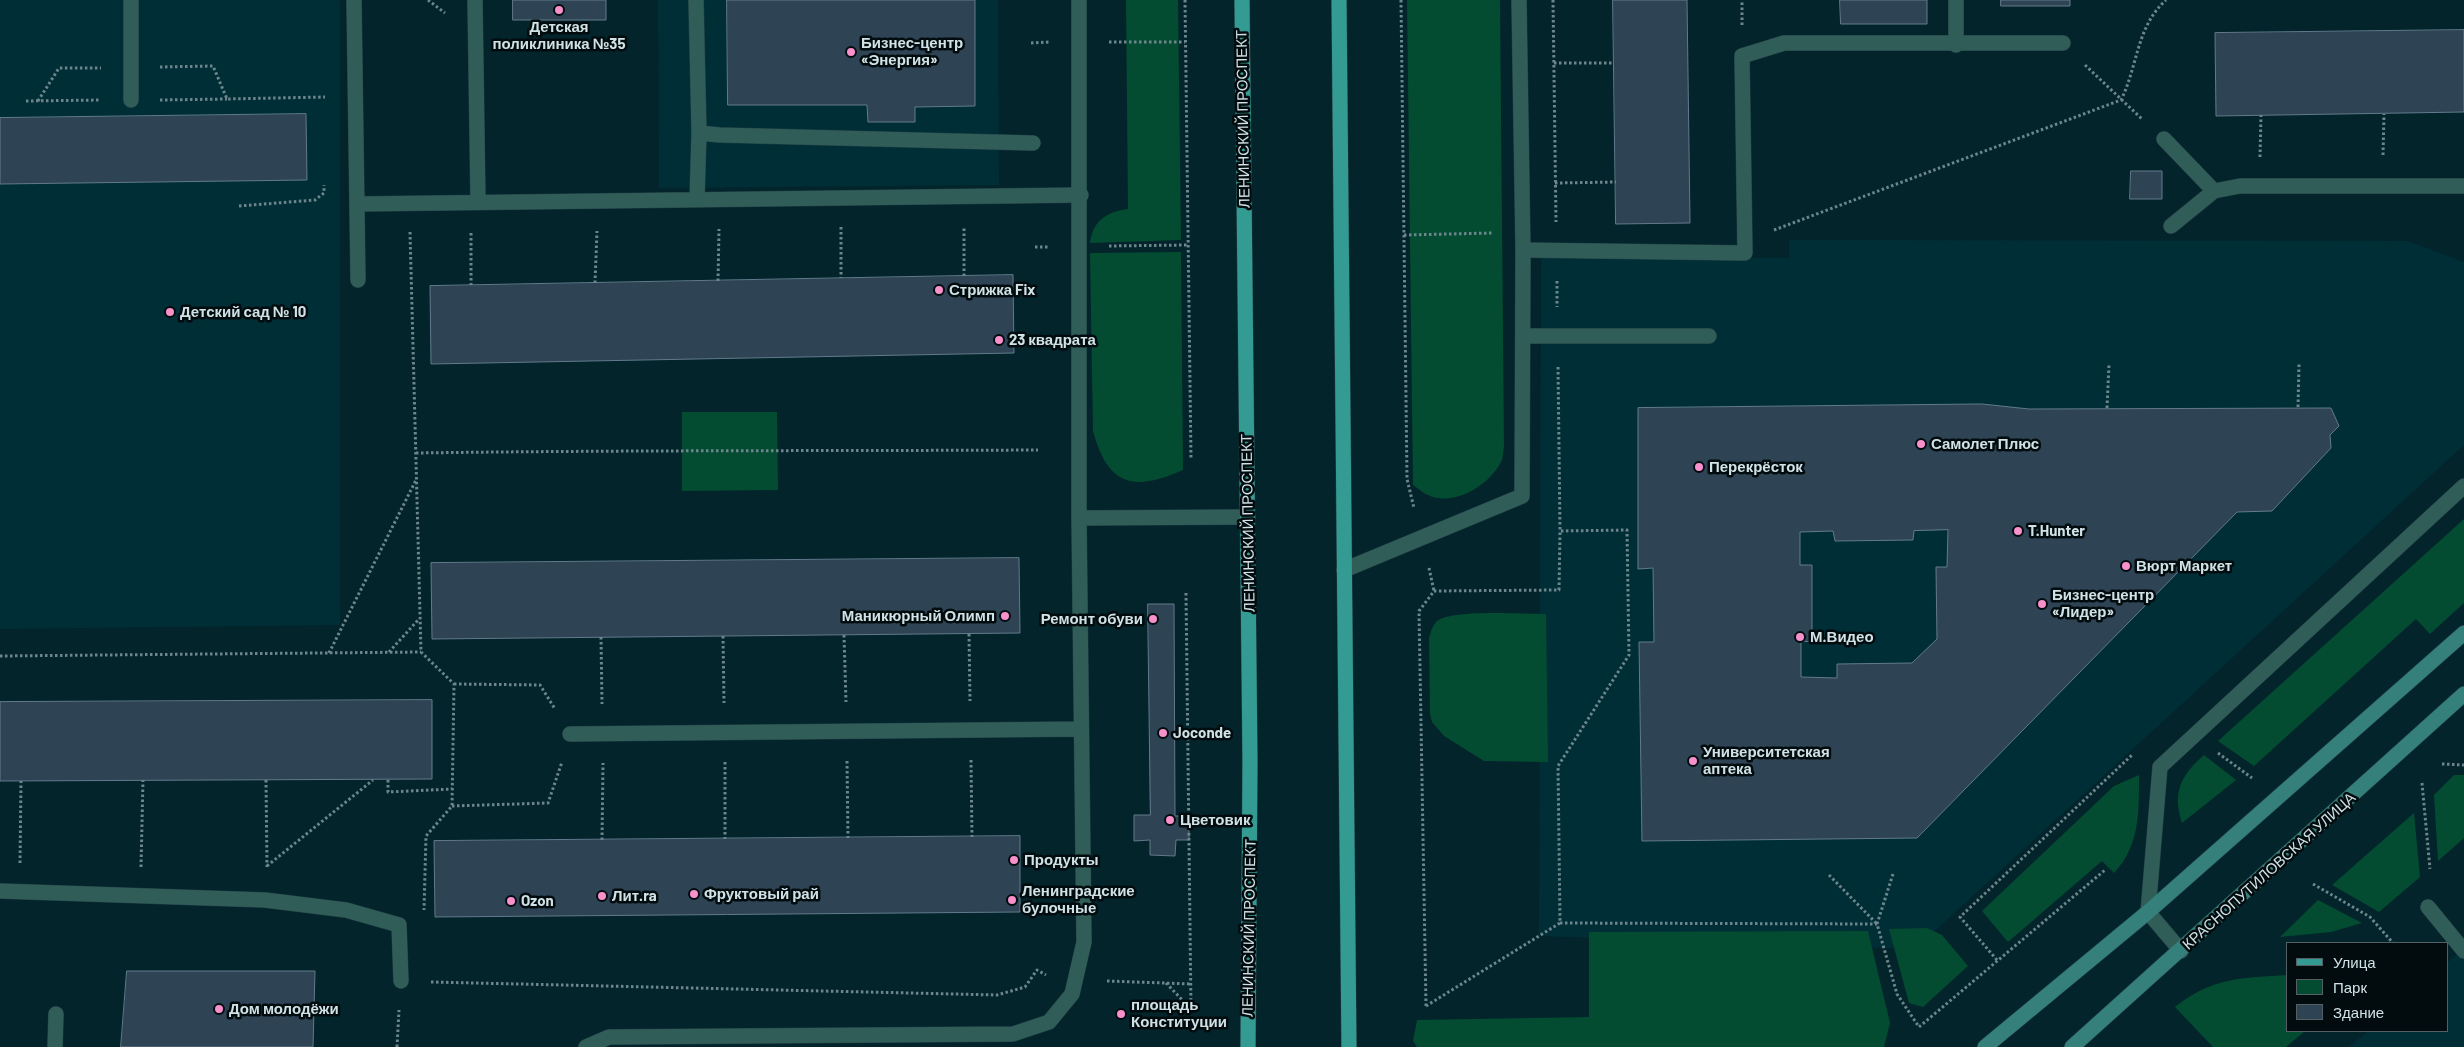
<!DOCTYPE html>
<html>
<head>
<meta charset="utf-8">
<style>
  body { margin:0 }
  #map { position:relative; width:2464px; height:1047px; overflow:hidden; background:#03242b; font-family:Barlow,sans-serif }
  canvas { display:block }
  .legend { position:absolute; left:2286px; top:942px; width:162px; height:90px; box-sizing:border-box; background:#020b0e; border:1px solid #546164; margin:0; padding:6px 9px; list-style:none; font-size:15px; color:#d0e2e6 }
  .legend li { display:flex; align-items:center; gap:10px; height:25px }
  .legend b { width:25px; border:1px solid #546164 }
</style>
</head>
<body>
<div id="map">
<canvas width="2464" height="1047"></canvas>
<ul class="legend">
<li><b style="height:6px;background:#349b93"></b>Улица</li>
<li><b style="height:14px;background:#034c31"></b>Парк</li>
<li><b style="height:14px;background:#2e4455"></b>Здание</li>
</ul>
</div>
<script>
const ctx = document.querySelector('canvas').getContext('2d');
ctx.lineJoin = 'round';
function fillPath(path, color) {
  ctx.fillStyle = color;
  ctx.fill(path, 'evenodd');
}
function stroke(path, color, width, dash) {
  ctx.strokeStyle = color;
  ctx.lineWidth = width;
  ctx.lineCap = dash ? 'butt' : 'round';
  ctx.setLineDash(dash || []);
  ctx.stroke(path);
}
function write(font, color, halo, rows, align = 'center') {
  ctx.font = font + ' Barlow,sans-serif';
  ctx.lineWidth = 5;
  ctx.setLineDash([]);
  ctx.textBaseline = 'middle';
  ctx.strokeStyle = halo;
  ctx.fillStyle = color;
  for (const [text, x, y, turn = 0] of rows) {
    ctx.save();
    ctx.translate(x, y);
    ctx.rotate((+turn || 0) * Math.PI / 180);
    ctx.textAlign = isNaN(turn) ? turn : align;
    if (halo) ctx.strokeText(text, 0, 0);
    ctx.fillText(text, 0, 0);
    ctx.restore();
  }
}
fillPath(new Path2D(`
  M0 0H340V625L0 629Z
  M658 0H998L999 185 659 188Z
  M1789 240 2408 241 2464 262V445L1915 949 1539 936 1541 257 1789 258Z
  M2464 948V1047H2349L2368 1031H2448V962Z`), '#002e37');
fillPath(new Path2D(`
  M1126 0H1178L1181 240 1090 243C1093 220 1107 212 1128 209Z
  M1407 0H1500L1504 447C1503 452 1503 458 1501 462 1489 485 1458 504 1433 497 1425 495 1419 489 1413 485Z
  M1181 252 1183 470C1133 492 1108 486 1093 431L1090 253Z
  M682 412H777L778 490 682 491Z
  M2464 519V603L2430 634 2416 619 2254 766 2218 741Z
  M1546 614 1548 762 1484 761 1444 736 1432 722 1430 714 1429 638C1431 632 1432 626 1437 621 1453 609 1523 614 1546 614Z
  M2204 755 2236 780 2182 823C2172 792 2181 775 2204 755Z
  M2139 775C2139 811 2140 846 2114 873L2102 861 2008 942 1982 911 2114 786Z
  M2454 775H2464V838L2438 861 2434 795Z
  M2414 813 2420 877 2379 912 2332 885Z
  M2318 900 2362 923 2331 932 2280 937Z
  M1927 928 1942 935 1968 966 1923 1007 1909 1003 1889 929Z
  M1868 931 1890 1023 1884 1047H1417L1413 1041 1417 1020 1589 1017V932Z
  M2288 975V1031H2305L2286 1047H2213L2175 1007C2212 977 2242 978 2288 975Z`), '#034c31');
const building = new Path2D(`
  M513 0H606V20H513Z
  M727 0H975V106L915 107V122H868L867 105H728Z
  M1613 0H1687L1690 223 1616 224Z
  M1840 0H1927V24H1841Z
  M2001 0H2070V6H2001Z
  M2464 30V112L2216 116 2215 33Z
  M306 114 307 180 0 184V118Z
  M2131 171H2162V199H2130Z
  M1013 275 1014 353 431 364 430 286Z
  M1982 404 2029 409 2331 408 2339 426 2330 435 2331 448 2272 511 2237 512 1917 838 1642 841 1639 642H1654L1653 568 1638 569V408ZM1948 530 1947 567H1936L1937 639 1912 663 1837 664V678L1801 677V641L1812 642V565H1800V532L1833 531 1835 541 1913 540 1914 531Z
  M1019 558 1020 633 432 639 431 563Z
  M1148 604H1174L1175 816H1189V840H1176L1175 856 1150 855V840L1134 841V815H1150Z
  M432 700V779L0 781V702Z
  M1020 836V912L435 917 434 841Z
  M127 971H315L313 1047H121Z`);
fillPath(building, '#2e4455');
stroke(building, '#627a8c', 1);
const lane = new Path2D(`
  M354 0 358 280
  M475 0 478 201
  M696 0 699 133 697 200
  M1956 0V45
  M131 100V0
  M699 133 720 135 1033 143
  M2164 139 2214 191
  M358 204 1081 195
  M2171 226 2214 191 2240 186H2464
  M1523 250 1745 253 1742 56 1784 43H2063
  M1523 336H1709
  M570 734 1081 729
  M0 891 265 900 346 910 399 925 401 981
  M2428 907 2464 951
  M2148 912 2181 951
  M55 1047 56 1014
  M586 1047 609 1037 1013 1034 1049 1022 1072 994 1084 942 1079 518`);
const street = new Path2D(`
  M1079 0V518L1248 517
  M1344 570 1522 496 1523 250 1519 0
  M2148 912 2160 767 2464 486`);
const secondary = new Path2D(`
  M1985 1047 2148 912 2464 633
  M2072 1047 2464 694`);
const primary = new Path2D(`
  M1242 0 1250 761 1248 1047
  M1339 0 1349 1047`);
stroke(lane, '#203f45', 16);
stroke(street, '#203f45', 16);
stroke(secondary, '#203f45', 16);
stroke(primary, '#203f45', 16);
stroke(new Path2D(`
  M428 0 445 13
  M1185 0 1191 460
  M1401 0 1407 479 1414 508
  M1553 0 1556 222
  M1742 25V0
  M1109 42H1185
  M1031 43 1050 42
  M1554 63H1614
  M2085 65 2142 119
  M160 67 213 66 227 99 325 97
  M160 100 227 99
  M26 101 101 100
  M38 101 59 68H101
  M2383 155 2384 114
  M2260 157 2261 115
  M1555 183 1616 182
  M239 206 315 200 324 193V185
  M841 227V278
  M1774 230 2121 100C2138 66 2136 27 2166 0
  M410 232 421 652 454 684 452 806 426 836 424 910
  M471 233V285
  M1404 235 1493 233
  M1109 246 1188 245
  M1035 247H1050
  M964 276V227
  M718 281 719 229
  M1557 281V307
  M595 283 597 231
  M2298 407 2299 364
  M2107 408 2109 365
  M416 453C624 450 831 451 1038 450
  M1429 568 1434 591
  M1186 593 1191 1009
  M969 634 970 701
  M844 635 846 702
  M723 636 724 703
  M601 637 602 704
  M389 652 419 619
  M329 653 416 480
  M0 656 421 652
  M454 684 540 685 555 709
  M2218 753 2252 778
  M971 760 972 837
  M847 761 848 838
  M725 762V839
  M2442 764 2464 765
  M266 780 267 867
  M388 780V792L452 789
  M2422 783 2430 869
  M452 806 548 803 562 762
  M602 840 603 763
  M20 863 21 781
  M267 866 373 780
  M141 867 143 780
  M1893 874 1877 924 1897 994 1919 1027 2105 870
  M1829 875 1877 924
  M2313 884 2370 917 2393 943
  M1560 923 1877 924
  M1997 960 1960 917 2132 755
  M1107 981 1191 984
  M431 982 997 995 1025 987 1037 970 1046 975
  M1166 983 1191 1009
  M1426 1006 1560 923 1558 766 1629 655 1627 530 1560 531 1558 366
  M1426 1006 1419 611 1434 591 1559 590 1560 531
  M397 1047 399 1010`), '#6d868c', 3, [2.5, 2.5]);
stroke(lane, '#315d59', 15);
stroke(street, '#315d59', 15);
stroke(secondary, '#35807a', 15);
stroke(primary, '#349b93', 15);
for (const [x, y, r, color] of [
  [559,10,5,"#f890cc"],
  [851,52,5,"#f890cc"],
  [939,290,5,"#f890cc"],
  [170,312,5,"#f890cc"],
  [999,340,5,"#f890cc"],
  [1921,444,5,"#f890cc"],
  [1699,467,5,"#f890cc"],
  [2018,531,5,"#f890cc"],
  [2126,566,5,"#f890cc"],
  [2042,604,5,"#f890cc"],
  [1005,616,5,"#f890cc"],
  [1153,619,5,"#f890cc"],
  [1800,637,5,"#f890cc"],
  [1163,733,5,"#f890cc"],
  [1693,761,5,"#f890cc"],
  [1170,820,5,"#f890cc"],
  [1014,860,5,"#f890cc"],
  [694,894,5,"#f890cc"],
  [602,896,5,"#f890cc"],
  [1012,900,5,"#f890cc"],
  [511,901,5,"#f890cc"],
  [219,1009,5,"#f890cc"],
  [1121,1014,5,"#f890cc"]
]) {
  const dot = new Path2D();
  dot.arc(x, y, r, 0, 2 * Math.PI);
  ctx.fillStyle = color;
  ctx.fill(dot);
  stroke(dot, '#020b0e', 2);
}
write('bold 15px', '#d0e2e6', '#020b0e', [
  ["Детская",559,27,"center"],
  ["поликлиника №35",559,44,"center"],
  ["Бизнес-центр",861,43],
  ["«Энергия»",861,60],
  ["Стрижка Fix",949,290],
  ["Детский сад № 10",180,312],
  ["23 квадрата",1009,340],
  ["Самолет Плюс",1931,444],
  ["Перекрёсток",1709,467],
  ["T.Hunter",2028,531],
  ["Вюрт Маркет",2136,566],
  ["Бизнес-центр",2052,595],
  ["«Лидер»",2052,612],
  ["Маникюрный Олимп",995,616,"right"],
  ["Ремонт обуви",1143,619,"right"],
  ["М.Видео",1810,637],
  ["Joconde",1173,733],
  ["Университетская",1703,752],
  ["аптека",1703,769],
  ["Цветовик",1180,820],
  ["Продукты",1024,860],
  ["Ленинградские",1022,891],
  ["булочные",1022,908],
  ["Фруктовый рай",704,894],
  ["Лит.ra",612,896],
  ["Ozon",521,901],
  ["площадь",1131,1005],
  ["Конституции",1131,1022],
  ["Дом молодёжи",229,1009]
], 'left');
write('15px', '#d0e2e6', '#020b0e', [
  ["ЛЕНИНСКИЙ ПРОСПЕКТ",1243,119,-91],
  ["ЛЕНИНСКИЙ ПРОСПЕКТ",1248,523,-91],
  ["КРАСНОПУТИЛОВСКАЯ УЛИЦА",2269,871,-42],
  ["ЛЕНИНСКИЙ ПРОСПЕКТ",1249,928,-89]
]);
</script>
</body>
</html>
